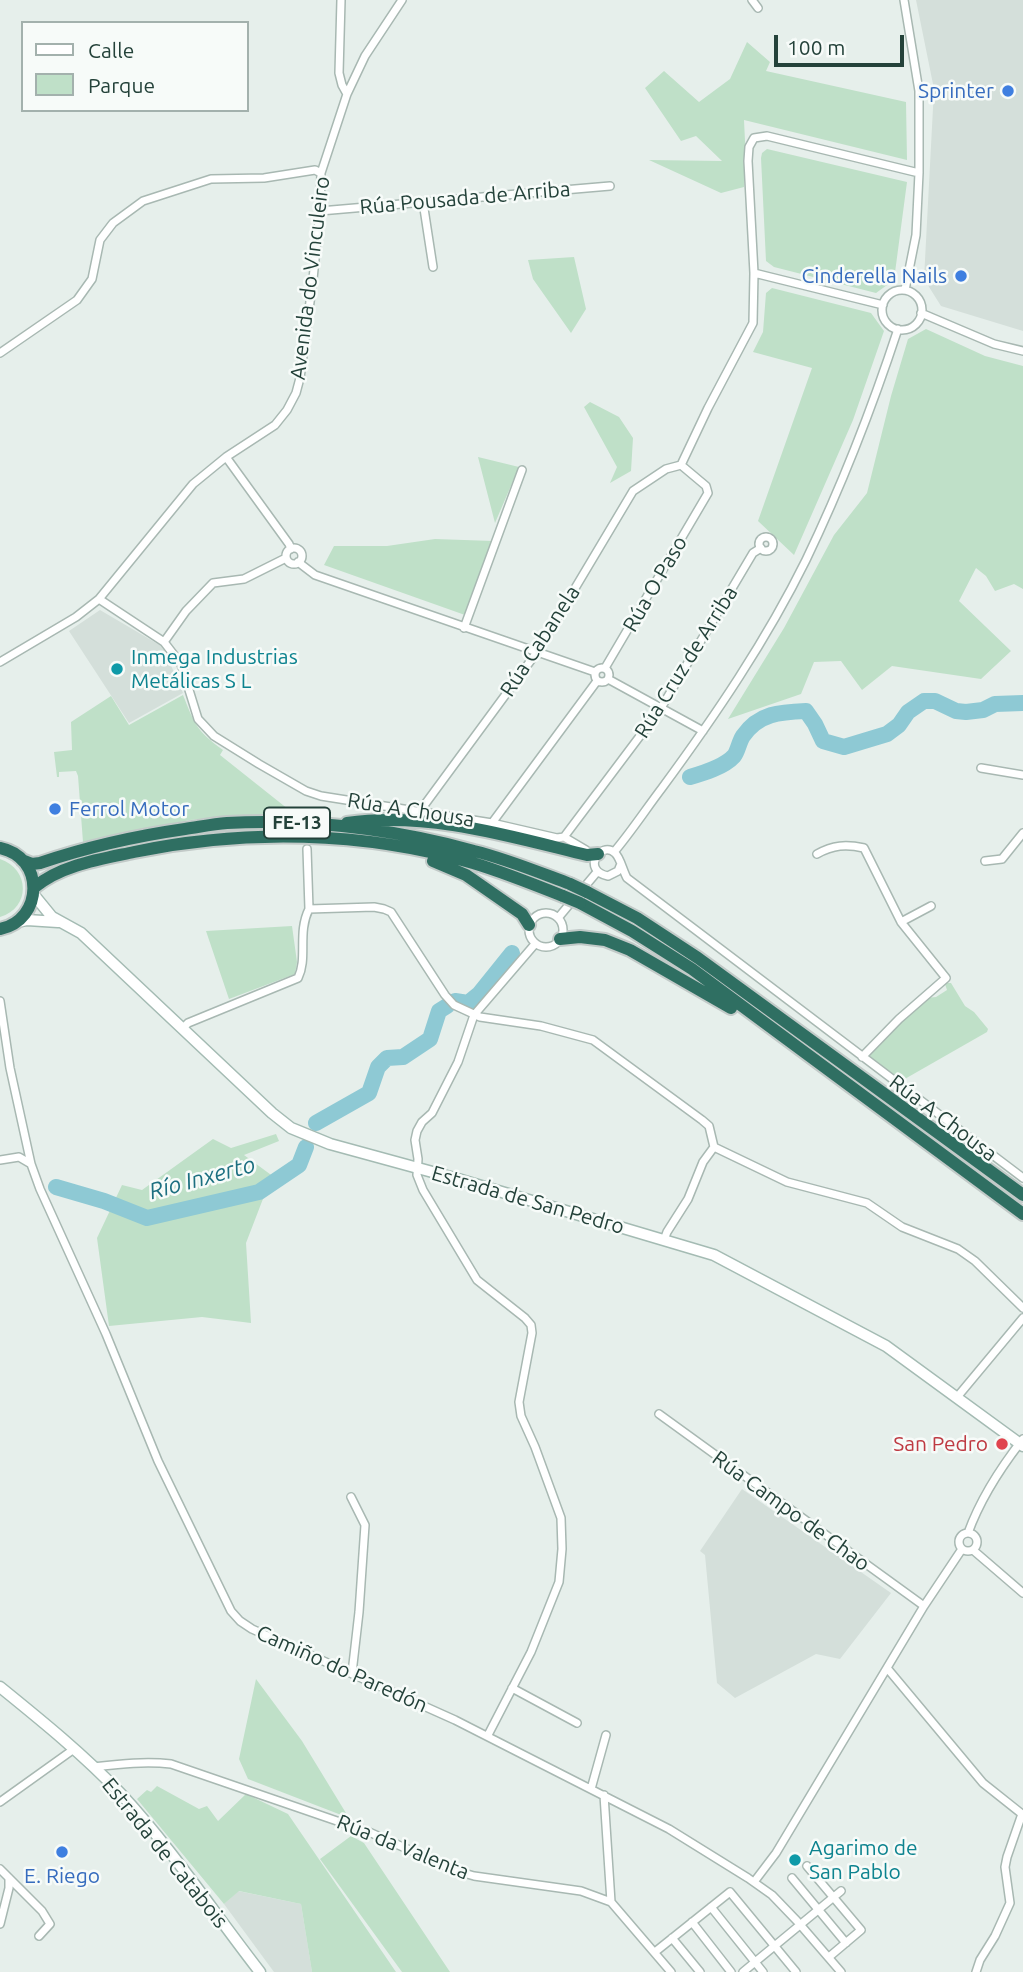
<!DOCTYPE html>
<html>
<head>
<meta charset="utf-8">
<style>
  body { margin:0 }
  #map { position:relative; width:1023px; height:1972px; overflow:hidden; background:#e6efeb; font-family:Ubuntu,sans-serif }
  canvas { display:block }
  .legend { position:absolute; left:21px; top:21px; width:228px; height:91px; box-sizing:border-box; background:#f7fbf9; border:2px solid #a3b1ad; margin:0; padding:9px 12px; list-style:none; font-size:21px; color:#24423a }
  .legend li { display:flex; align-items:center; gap:14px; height:35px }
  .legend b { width:35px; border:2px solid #a3b1ad }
  .scale { position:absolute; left:774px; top:35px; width:130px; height:32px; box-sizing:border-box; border:4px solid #24423a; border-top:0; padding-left:9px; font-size:21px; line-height:24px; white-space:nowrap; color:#24423a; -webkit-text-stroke:5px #f7fbf9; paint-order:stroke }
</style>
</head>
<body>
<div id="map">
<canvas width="1023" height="1972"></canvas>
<ul class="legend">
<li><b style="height:9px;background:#fff"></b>Calle</li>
<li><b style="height:19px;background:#bfe0c8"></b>Parque</li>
</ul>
<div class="scale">100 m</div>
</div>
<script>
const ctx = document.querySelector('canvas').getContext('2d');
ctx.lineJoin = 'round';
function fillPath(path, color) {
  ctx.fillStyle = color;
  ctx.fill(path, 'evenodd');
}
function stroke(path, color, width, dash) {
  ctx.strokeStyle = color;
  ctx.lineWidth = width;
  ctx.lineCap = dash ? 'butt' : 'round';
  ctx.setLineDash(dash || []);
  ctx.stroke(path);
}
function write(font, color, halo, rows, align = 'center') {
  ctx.font = font + ' Ubuntu,sans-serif';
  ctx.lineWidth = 5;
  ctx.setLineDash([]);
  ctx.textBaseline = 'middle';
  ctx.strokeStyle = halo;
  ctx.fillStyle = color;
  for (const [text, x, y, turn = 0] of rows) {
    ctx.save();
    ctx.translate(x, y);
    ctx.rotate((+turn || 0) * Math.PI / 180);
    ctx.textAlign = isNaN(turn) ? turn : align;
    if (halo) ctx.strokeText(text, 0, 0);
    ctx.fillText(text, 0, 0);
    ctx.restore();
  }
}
fillPath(new Path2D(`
  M916 0H1023V331L941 306 924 279 934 89Z
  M100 610 163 647 183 693 129 723 69 631Z
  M742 1489 891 1593 840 1659 816 1654 735 1698 717 1683 705 1555 700 1551Z
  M238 1891 301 1904 312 1972H274L224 1904Z`), '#d4dfda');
fillPath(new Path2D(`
  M747 42 770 62 766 71 906 102 907 160 744 120 745 141 744 187 721 193 649 160 722 161 696 136 681 141 645 88 664 71 699 102 730 79Z
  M767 149 907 182 894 280 876 293 774 267 766 261 761 158 762 153Z
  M574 257 586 309 571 333 533 279 528 260Z
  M772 288 871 313 884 331 853 420 794 555 758 521 812 368 753 352 763 332 766 293Z
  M926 329 985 356 1023 366V589L1014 584 995 591 986 576 976 568 959 601 1011 651 981 679 892 666 862 690 841 661 814 662 801 694 728 719 784 628 834 535 867 493 891 396 908 339Z
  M590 402 619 417 633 438 631 471 610 483 617 467 584 407Z
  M478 457 519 467 495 523Z
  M435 539 493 541 465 615 324 565 334 546H387Z
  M183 695C195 725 196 730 223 750L220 755 293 813 190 820 83 842 78 776 76 771 59 772V777H57L54 752 72 750 71 722 111 696 129 725Z
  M0 859C30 869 31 908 0 917Z
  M292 926 297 962 295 974 229 999 206 931Z
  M947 983H951L965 1006 974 1012 988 1029 987 1032 903 1080H899L871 1059 870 1055 920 1003 926 998 936 997 947 990 945 984Z
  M276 1134 279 1141 244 1155 278 1180 266 1191 246 1243 251 1323 202 1317 109 1326 97 1238 122 1185 142 1190 213 1139 231 1148Z
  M256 1679 302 1741 349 1818 248 1779 239 1759Z
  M157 1786 199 1809 207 1806 218 1821 246 1794 288 1814 396 1972H312L301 1904 239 1891 224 1904 137 1799 147 1790 151 1792Z
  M351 1836 364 1843 450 1972H402L320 1859Z`), '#bfe0c8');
stroke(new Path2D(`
  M690 777C704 773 724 767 734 756 738 751 739 742 743 736 759 713 780 712 806 711L815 724 823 741 844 747 887 734 899 725 908 712 924 701H935L956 711 966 712 983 710 995 704 1023 703
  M455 1001 468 1003 479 994 512 953
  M316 1123 369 1093 378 1067 387 1058 403 1057 430 1039 439 1011 447 1006
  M56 1187 104 1201 147 1218 259 1192 299 1165 306 1147`), '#8ec9d4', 16);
const street = new Path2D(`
  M341 0 339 73 342 85 347 94
  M752 0 758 8
  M904 0 919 91V173L916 235 905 290
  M423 202 433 267
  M320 211 610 186
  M754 273 883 305
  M882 310a20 20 0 1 1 40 0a20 20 0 1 1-40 0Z
  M921 313 994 344 1023 351
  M0 353 77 300 92 279 100 240 113 223 143 201 211 179 264 178 315 170 321 173
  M226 457 289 544 291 549
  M681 465 708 408 753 323 754 273 748 161 749 147 754 138 767 136 919 173
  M759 544a7 7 0 1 1 14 0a7 7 0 1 1-14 0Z
  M286 556a8 8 0 1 1 16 0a8 8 0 1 1-16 0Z
  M298 562 315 575 595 672
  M99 599 164 642 181 664 198 719 214 736 259 764 306 791 321 796 492 823 557 838 564 837 661 708 753 553 761 548
  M464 628 522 470
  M164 642 186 611 213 583 244 579 286 558
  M0 662 76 617 99 599 193 484 226 457 275 425 287 410 296 393 300 378 313 279 320 211 321 173 347 94 365 56 402 0
  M595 675a7 7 0 1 1 14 0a7 7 0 1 1-14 0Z
  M608 679 703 731
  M981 768 1023 775
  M420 811 537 652 633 491 666 469 681 465 706 486 708 493 605 668
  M492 823 597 681
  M564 837 586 850
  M307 849 309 909
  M614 852C631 832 646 809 662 788 715 716 766 641 806 560 842 485 872 408 898 329
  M817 854C833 845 846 844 864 848L901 922 946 978 899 1019 862 1057
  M985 861 1002 859 1023 833
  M620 866 618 871 608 876C581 871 600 840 615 853 620 857 623 871 627 878L1023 1178
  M581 891 597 872
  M529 930a17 17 0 1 1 34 0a17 17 0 1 1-34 0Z
  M558 918 573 900
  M901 922 931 906
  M0 1001 10 1068 31 1164 40 1189 106 1334 158 1461 231 1611 240 1621 252 1629 455 1720 669 1829 748 1878 772 1895 797 1921 841 1972
  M182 1029 188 1023 298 978C308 958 297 933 309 909L374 907 384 909 391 912 445 995 454 1005 480 1017 541 1026 593 1040 702 1120 709 1126 714 1147 787 1182 867 1203 902 1227 958 1249 975 1261 1023 1308
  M0 1160 19 1157 31 1164
  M664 1240 667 1232 688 1199 703 1162 714 1147
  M958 1396 1023 1318
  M659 1414 924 1606
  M351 1497 365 1525 359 1612 352 1673
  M968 1533C980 1500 1001 1467 1023 1439
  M959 1542a9 9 0 1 1 18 0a9 9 0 1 1-18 0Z
  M973 1550 1023 1593
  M887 1668 983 1783 1022 1814 1007 1857 1005 1867 1010 1903 995 1936 980 1960 976 1972
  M512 1688 577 1723
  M488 1735 531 1652 559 1582 562 1549 561 1518 535 1447 521 1416 519 1402 532 1333 531 1325 525 1318 477 1280 423 1190 417 1175 418 1159 415 1140 417 1131 422 1122 432 1113 458 1062 474 1015 535 944
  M94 1767C120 1764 145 1761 171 1764L369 1832 457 1871 474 1876 581 1891 611 1902 671 1972
  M591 1789 606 1735
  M604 1795 611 1902
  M0 1802 74 1749
  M807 1866 861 1930 829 1957
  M0 1869 42 1911 50 1924 39 1936
  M792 1878 846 1943
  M754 1882 776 1853 924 1606 962 1549
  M711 1907 763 1972
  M692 1922 731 1972
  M0 1924 9 1888V1878
  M672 1938 700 1972
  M655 1952 730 1892 796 1972
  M743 1972 841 1891`);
const secondary = new Path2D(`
  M34 895 52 917 81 933 272 1113 291 1128 330 1144 458 1179 714 1255 886 1346 1023 1446
  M17 922 27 920 58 922
  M0 1687C42 1721 84 1755 121 1794 172 1849 214 1913 260 1972`);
const highway = new Path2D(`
  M347 823C427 811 509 836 587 855L598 854
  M0 848C45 857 44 920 0 929
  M22 860 32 864 40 863C87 847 136 836 185 829 199 827 213 824 227 823 310 819 394 829 474 851 507 859 538 872 570 884
  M433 861 466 875 522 914 529 925
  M35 887C61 865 101 859 134 852 245 829 363 831 473 863 503 872 533 884 563 896
  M587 892 637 918 698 958 1023 1195
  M580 903 632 931 692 969 1023 1214
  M560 939 580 937 605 940 630 950 731 1008`);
stroke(street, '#a8b8b2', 10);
stroke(secondary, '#a4bbb3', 13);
stroke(highway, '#c2cac8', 16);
stroke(street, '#fff', 7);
stroke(secondary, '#fff', 10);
stroke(highway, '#2f6f62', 12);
const highwayBridge = new Path2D(`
  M570 884 587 892
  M563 896 580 903`);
stroke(highwayBridge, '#c2cac8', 16, []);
stroke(highwayBridge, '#2f6f62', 12);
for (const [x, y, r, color] of [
  [1008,91,7,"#3f7fe0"],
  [961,276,7,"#3f7fe0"],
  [117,669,7,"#0f9aa8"],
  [55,809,7,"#3f7fe0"],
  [1002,1444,7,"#e0444e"],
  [62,1852,7,"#3f7fe0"],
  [795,1860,7,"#0f9aa8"]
]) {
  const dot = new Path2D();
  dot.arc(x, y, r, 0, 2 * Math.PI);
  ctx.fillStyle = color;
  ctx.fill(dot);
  stroke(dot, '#f7fbf9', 2.5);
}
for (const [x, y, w] of [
  [297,823,66]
]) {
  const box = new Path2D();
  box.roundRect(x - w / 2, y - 15.5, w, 31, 5);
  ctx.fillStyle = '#f7fbf9';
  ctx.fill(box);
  stroke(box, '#24423a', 2);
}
write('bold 19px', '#24423a', null, [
  ["FE-13",297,823]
]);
write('21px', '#366cbe', '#f7fbf9', [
  ["Sprinter",994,91],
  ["Cinderella Nails",947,276],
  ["Ferrol Motor",69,809,"left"],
  ["E. Riego",62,1876,"center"]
], 'right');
write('21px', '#24423a', '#f7fbf9', [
  ["Rúa Pousada de Arriba",465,198,-5],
  ["Avenida do Vinculeiro",310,278,-83],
  ["Rúa O Paso",655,584,-60],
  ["Rúa Cabanela",540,641,-57],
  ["Rúa Cruz de Arriba",686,662,-58],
  ["Rúa A Chousa",411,810,9],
  ["Rúa A Chousa",943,1118,37],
  ["Estrada de San Pedro",528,1200,16],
  ["Rúa Campo de Chao",791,1511,36],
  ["Camiño do Paredón",342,1669,24],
  ["Rúa da Valenta",403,1847,22],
  ["Estrada de Catabois",165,1853,51]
]);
write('21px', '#0d838f', '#f7fbf9', [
  ["Inmega Industrias",131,657],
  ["Metálicas S L",131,681],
  ["Agarimo de",809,1848],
  ["San Pablo",809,1872]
], 'left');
write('21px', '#be3a42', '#f7fbf9', [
  ["San Pedro",988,1444]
], 'right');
write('italic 23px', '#1c6f80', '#f7fbf9', [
  ["Río Inxerto",202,1178,-15]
]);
</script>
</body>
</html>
